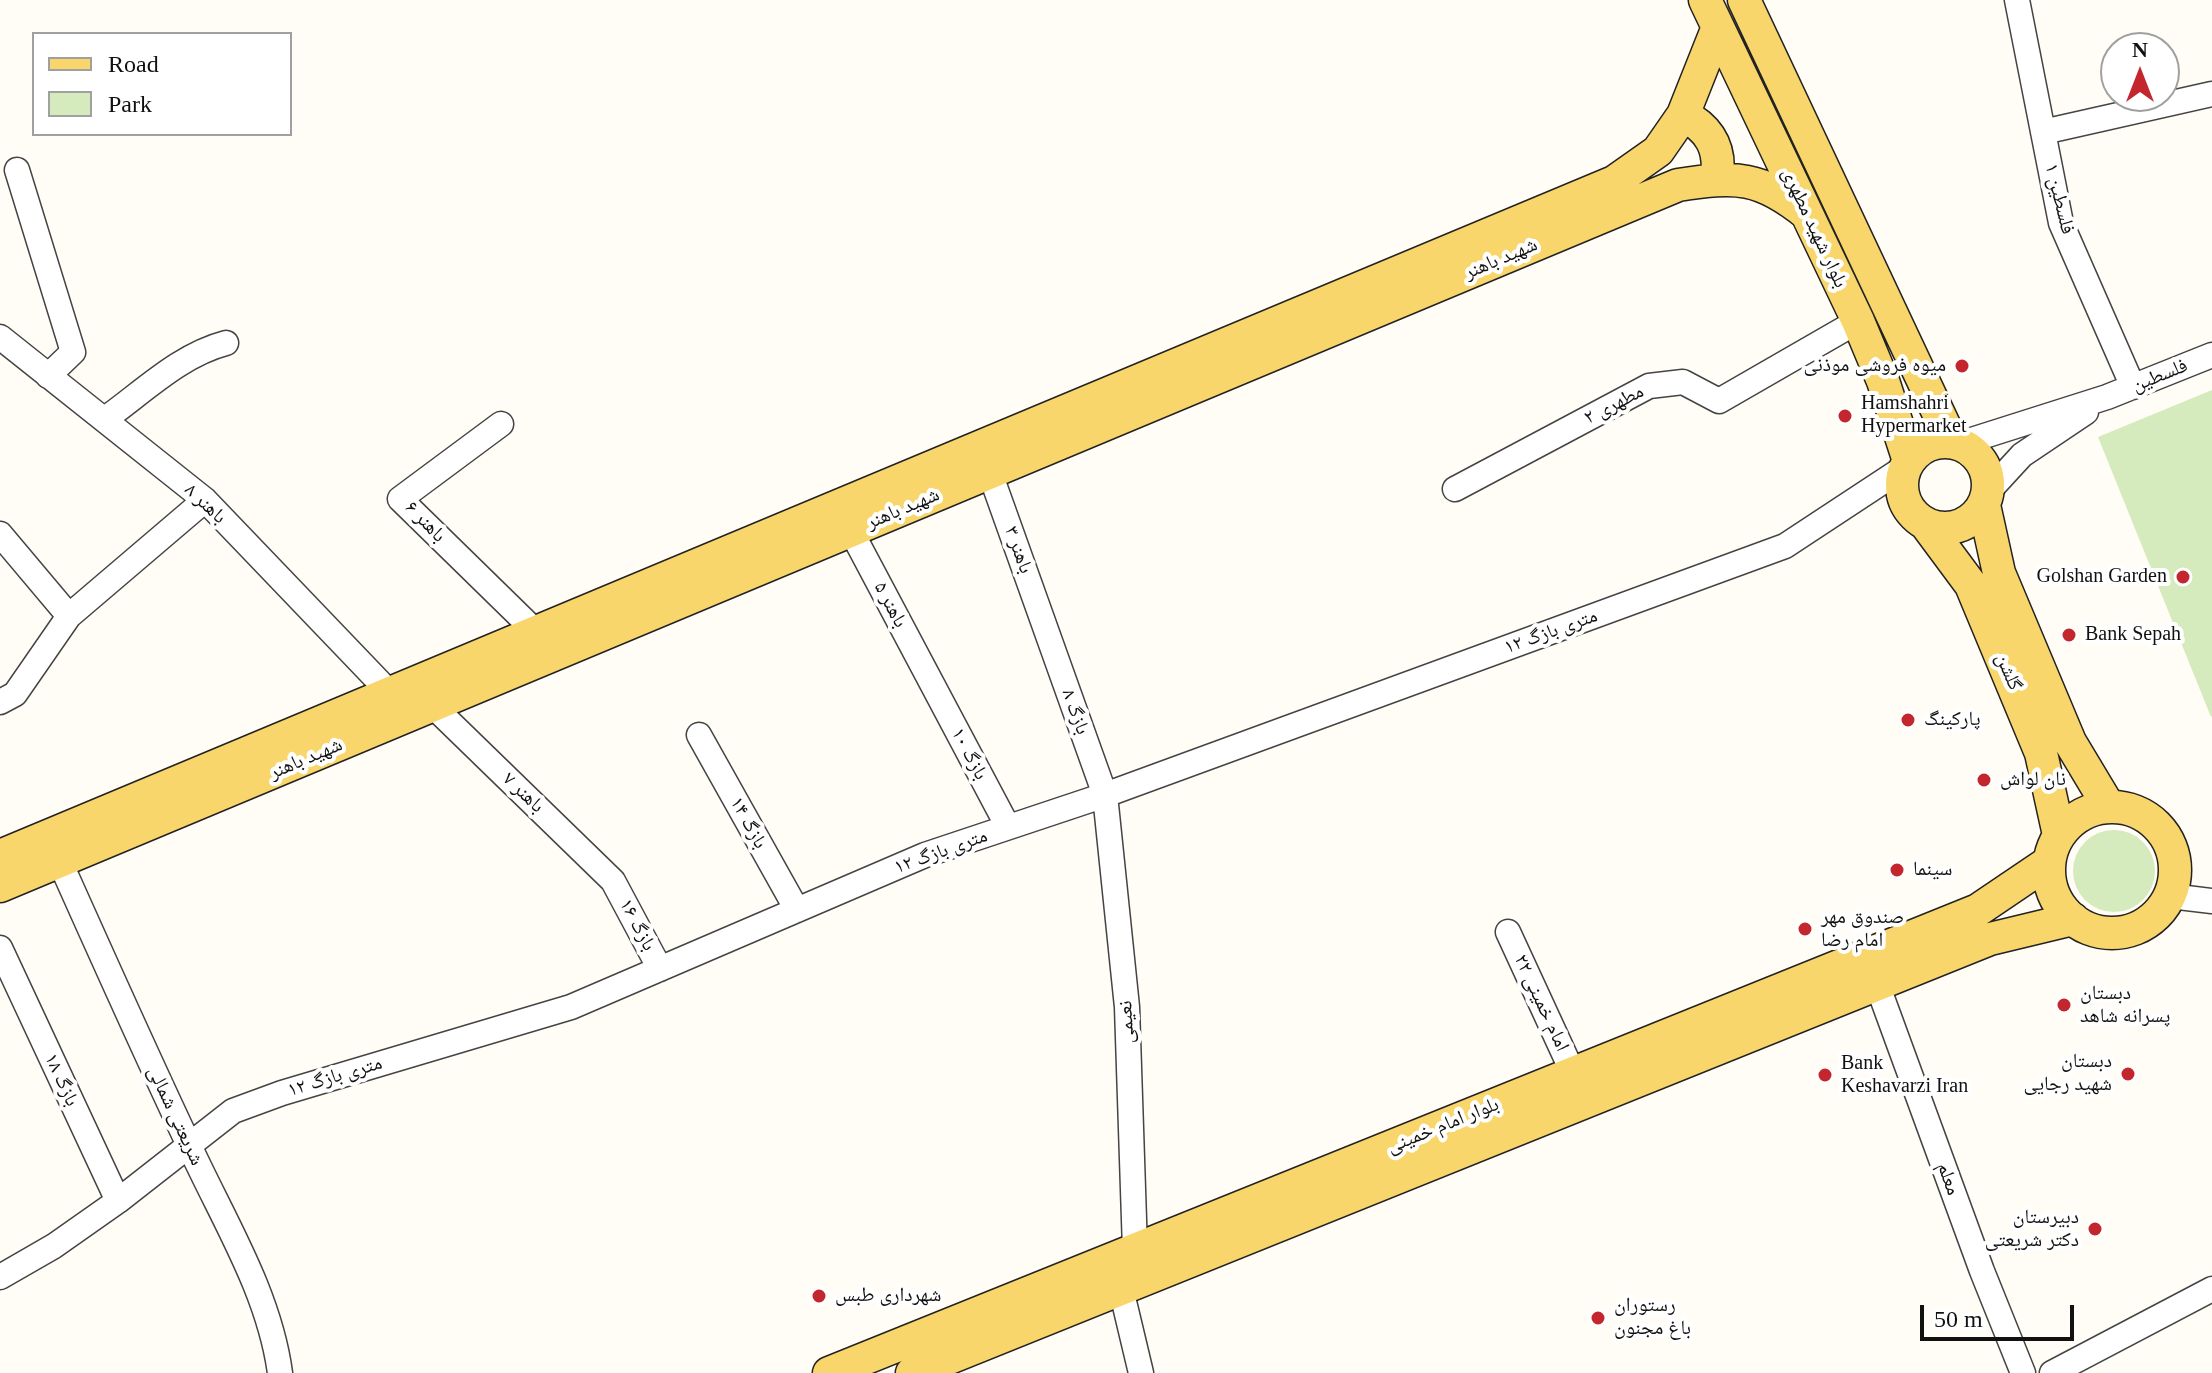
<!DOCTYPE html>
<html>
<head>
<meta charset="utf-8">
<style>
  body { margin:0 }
  #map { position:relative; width:2212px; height:1373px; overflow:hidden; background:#fffdf5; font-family:"Times New Roman",serif }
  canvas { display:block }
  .legend { position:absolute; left:32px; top:32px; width:260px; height:104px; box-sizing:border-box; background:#fff; border:2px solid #a0a0a0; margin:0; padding:10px 14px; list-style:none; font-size:24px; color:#111 }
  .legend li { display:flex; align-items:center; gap:16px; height:40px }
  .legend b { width:40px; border:2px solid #a0a0a0 }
  .north { position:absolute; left:2100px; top:32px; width:80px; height:80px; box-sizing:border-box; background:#fff; border:2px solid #a0a0a0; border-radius:50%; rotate:0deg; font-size:22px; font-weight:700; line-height:32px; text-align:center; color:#111 }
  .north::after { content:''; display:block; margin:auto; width:28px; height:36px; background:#c4262e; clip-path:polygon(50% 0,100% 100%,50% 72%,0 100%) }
  .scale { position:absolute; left:1920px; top:1305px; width:154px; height:36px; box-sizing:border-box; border:4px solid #111; border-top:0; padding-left:10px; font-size:24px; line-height:28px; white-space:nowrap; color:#111; -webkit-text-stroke:6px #fff; paint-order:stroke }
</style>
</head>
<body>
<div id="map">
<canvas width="2212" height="1373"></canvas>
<ul class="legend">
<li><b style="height:10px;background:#f9d66b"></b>Road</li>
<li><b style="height:22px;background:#d5ebbd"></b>Park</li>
</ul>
<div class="north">N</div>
<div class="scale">50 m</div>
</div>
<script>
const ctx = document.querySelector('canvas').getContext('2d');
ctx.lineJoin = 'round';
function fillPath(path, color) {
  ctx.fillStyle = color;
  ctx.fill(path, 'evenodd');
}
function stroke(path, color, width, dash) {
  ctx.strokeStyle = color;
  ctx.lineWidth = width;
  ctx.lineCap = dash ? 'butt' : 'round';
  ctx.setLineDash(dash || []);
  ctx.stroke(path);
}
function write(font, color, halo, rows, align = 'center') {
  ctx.font = font + ' "Times New Roman","Noto Naskh Arabic",serif';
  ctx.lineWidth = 8;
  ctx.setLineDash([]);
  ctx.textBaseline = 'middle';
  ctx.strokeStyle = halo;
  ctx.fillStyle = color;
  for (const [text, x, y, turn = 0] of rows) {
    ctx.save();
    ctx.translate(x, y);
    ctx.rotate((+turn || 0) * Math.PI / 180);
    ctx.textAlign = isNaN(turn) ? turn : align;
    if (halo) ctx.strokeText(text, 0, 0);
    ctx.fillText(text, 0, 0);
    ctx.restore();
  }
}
fillPath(new Path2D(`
  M2212 390V716L2211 717 2098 437Z
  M2073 871a41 41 0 1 1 82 0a41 41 0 1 1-82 0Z`), '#d5ebbd');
const minor = new Path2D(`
  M2017 0 2061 223 2133 387
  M2043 132 2212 94
  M17 170 73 352 48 376
  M0 337 205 500 390 693
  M105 419C143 392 180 355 226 343
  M501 424 400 499 536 632
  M1959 444 2107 397 2212 355
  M990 473 1105 795 1127 1007 1135 1250
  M1455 489 1649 386 1683 382 1719 401 1858 321
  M1988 492 2022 455 2086 412
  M851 531 1008 827
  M0 534 69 616
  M0 702 15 694 69 616 205 500
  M433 706 613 881 660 969
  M699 735 797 910
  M60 862C102 956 144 1050 188 1143 222 1218 269 1291 280 1373
  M2170 896 2212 901
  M1508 932 1573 1073
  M0 948 118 1201
  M1877 984 1982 1271 2023 1373
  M0 1277 54 1246 118 1201 233 1111 282 1093 571 1007 925 855 1105 795 1785 546 1905 467
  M1121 1289 1141 1373
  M2052 1373 2212 1289`);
const major = new Path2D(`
  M1705 0 1858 321 1883 381 1909 461
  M1744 0 1952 442
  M1683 115C1711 129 1721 149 1717 179
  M1902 485a43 43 0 1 1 86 0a43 43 0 1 1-86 0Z
  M1984 505 1999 573 2070 742 2109 807
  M1925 523 1971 585 2041 753 2059 835
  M2049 870a63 63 0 1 1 126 0a63 63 0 1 1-126 0Z
  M0 856 1614 182 1658 151 1683 115 1718 27
  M0 886 1678 185C1737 176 1760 176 1807 214
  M829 1373 1978 910 2049 862
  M912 1373 1990 939 2073 919`);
stroke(minor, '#444', 27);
stroke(major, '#222', 35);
stroke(minor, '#fff', 24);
stroke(major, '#f9d66b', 32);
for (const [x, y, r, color] of [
  [1962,366,8,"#c4262e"],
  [1845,416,8,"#c4262e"],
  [2183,577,8,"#c4262e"],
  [2069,635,8,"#c4262e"],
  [1908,720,8,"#c4262e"],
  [1984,780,8,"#c4262e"],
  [1897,870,8,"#c4262e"],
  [1805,929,8,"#c4262e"],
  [2064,1005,8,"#c4262e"],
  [2128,1074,8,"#c4262e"],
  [1825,1075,8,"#c4262e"],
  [2095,1229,8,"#c4262e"],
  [819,1296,8,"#c4262e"],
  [1598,1318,8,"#c4262e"]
]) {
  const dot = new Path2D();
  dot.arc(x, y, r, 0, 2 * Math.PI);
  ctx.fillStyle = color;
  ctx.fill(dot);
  stroke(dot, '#fff', 3);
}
write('20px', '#111', '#fff', [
  ["فلسطین ۱",2059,199,76],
  ["بلوار شهید مطهری",1814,228,65],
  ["شهید باهنر",1501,259,-23],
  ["فلسطین",2160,376,-22],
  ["مطهری ۲",1614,405,-27],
  ["باهنر ۸",205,504,43],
  ["شهید باهنر",903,509,-23],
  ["باهنر ۶",425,522,46],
  ["باهنر ۳",1018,550,70],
  ["باهنر ۵",890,605,62],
  ["۱۲ متری بازگ",1551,632,-20],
  ["گلشن",2008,672,67],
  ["بازگ ۸",1075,712,70],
  ["بازگ ۱۰",969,754,62],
  ["شهید باهنر",306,759,-23],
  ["باهنر ۷",523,793,44],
  ["بازگ ۱۴",748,823,61],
  ["۱۲ متری بازگ",941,852,-20],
  ["بازگ ۱۶",637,925,62],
  ["امام خمینی ۲۲",1541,1003,65],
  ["نعیمی",1127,1022,-93],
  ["۱۲ متری بازگ",335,1077,-17],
  ["بازگ ۱۸",61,1080,65],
  ["شریعتی شمالی",175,1116,65],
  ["بلوار امام خمینی",1443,1126,-22],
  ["معلم",1948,1179,70]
]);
write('20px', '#111', '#fff', [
  ["میوه فروشی موذنی",1946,366,"right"],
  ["Hamshahri",1861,404],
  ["Hypermarket",1861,427],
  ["Golshan Garden",2167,577,"right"],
  ["Bank Sepah",2085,635],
  ["پارکینگ",1924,720],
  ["نان لواش",2000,780],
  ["سینما",1913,870],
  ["صندوق مهر",1821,918],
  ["امام رضا",1821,941],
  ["دبستان",2080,994],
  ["پسرانه شاهد",2080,1017],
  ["دبستان",2112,1062,"right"],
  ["شهید رجایی",2112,1085,"right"],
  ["Bank",1841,1064],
  ["Keshavarzi Iran",1841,1087],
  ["دبیرستان",2079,1218,"right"],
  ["دکتر شریعتی",2079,1241,"right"],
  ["شهرداری طبس",835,1296],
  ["رستوران",1614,1306],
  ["باغ مجنون",1614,1329]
], 'left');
</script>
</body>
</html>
